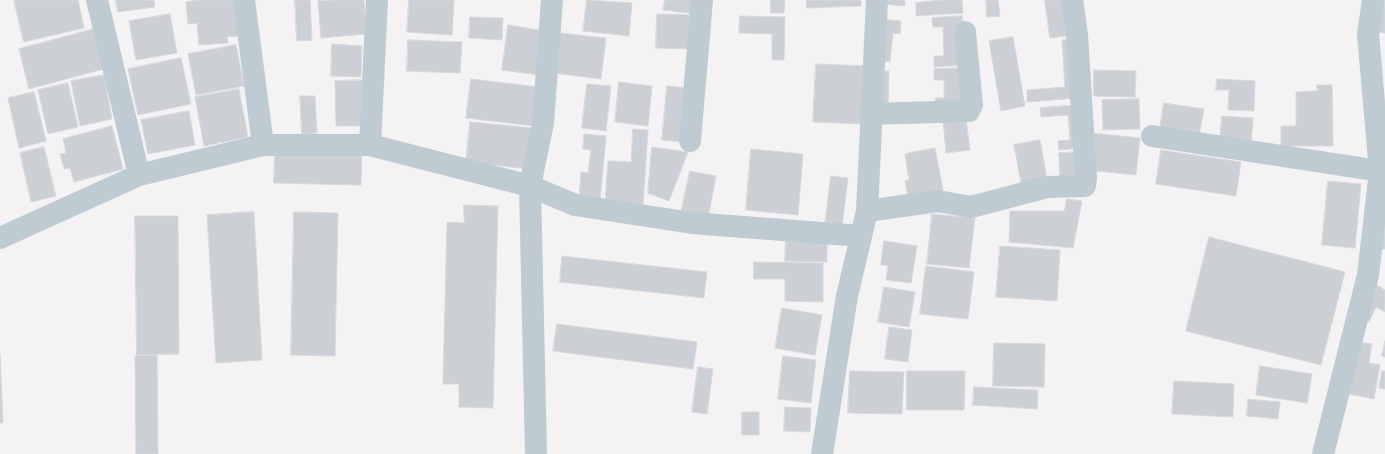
<!DOCTYPE html>
<html>
<head>
<meta charset="utf-8">
<style>
  body { margin:0 }
  canvas { display:block; background:#f5f2f3 }
</style>
</head>
<body>
<canvas width="1385" height="454"></canvas>
<script>
const ctx = document.querySelector('canvas').getContext('2d');
ctx.lineJoin = 'round';
function fillPath(path, color) {
  ctx.fillStyle = color;
  ctx.fill(path, 'evenodd');
}
function stroke(path, color, width, dash) {
  ctx.strokeStyle = color;
  ctx.lineWidth = width;
  ctx.lineCap = dash ? 'butt' : 'round';
  ctx.setLineDash(dash || []);
  ctx.stroke(path);
}
const building = new Path2D(`
  M14 0H78L84 28 24 42Z
  M116 0H154L155 7 118 12Z
  M200 0H235L239 36 227 37 228 43 199 45 197 23 188 24 186 2Z
  M295 0H310L312 40 297 41Z
  M332 0H364L366 34 321 38 318 1Z
  M409 0H454L452 35 407 32Z
  M587 0 632 3 629 36 583 31Z
  M665 0H699L697 14 663 10Z
  M771 0H785L784 13H771Z
  M807 0H861V6L807 8Z
  M881 0H905V6L881 4Z
  M940 0H962L963 13 916 16V3Z
  M986 0H998L1000 16 987 17Z
  M1045 0H1069L1073 35 1050 38Z
  M1380 0H1385V33L1377 32Z
  M170 14 177 53 136 60 129 21Z
  M657 14 695 15 693 49 656 48Z
  M740 16 785 17 784 60H772V34L739 33Z
  M962 16 964 65 934 67V56H944L943 27H933L932 18Z
  M470 17 503 18 502 40 469 38Z
  M881 19 901 21 900 34 893 33 890 62 877 61Z
  M508 25 545 31 539 75 502 70Z
  M94 29 104 69 29 89 19 49Z
  M559 33 606 38 601 79 554 73Z
  M1013 37 1025 106 1001 111 989 41Z
  M1074 39 1078 98 1027 102V90L1065 87 1062 40Z
  M408 40 462 42 460 73 407 71Z
  M332 44 362 46 361 77 331 76Z
  M236 45 244 86 196 95 188 54Z
  M181 58 191 104 138 115 128 69Z
  M816 64 866 66 862 124 813 122Z
  M966 68 969 108 936 110 935 98H944V80H934V69Z
  M1094 70 1136 71 1135 97 1094 96Z
  M875 71H889L888 111 875 110Z
  M104 75 112 119 80 126 71 81Z
  M471 79 538 87 534 126 466 118Z
  M1217 79 1255 81 1254 111 1228 110 1229 90H1216Z
  M366 80V126H336L335 81Z
  M619 82 652 86 648 126 615 122Z
  M68 83 78 127 48 134 38 90Z
  M587 84 611 86 606 131 582 128Z
  M1317 85H1332L1333 146H1281V126H1296V92L1317 91Z
  M667 86 689 88 684 142 662 140Z
  M239 89 248 137 204 146 195 97Z
  M34 92 46 141 19 148 8 98Z
  M300 96H315L317 133 302 134Z
  M1139 99 1140 129 1103 130 1102 100Z
  M1164 103 1204 109 1198 141 1159 134Z
  M1079 105 1082 148 1059 150 1058 141 1070 140 1068 115 1041 117 1040 108Z
  M189 111 195 145 148 154 141 120Z
  M1222 116 1253 118 1251 145 1220 142Z
  M966 118 970 150 946 153 943 121Z
  M470 122 533 128 529 169 466 162Z
  M112 126 123 169 74 182 70 168 64 169 60 154 66 153 63 139Z
  M633 129 648 130 643 205 605 202 608 161 631 162Z
  M1091 133 1140 138 1136 175 1087 170Z
  M584 134 606 136 600 201 579 198 581 172 588 173 591 150 583 149Z
  M1040 140 1048 184 1022 189 1014 145Z
  M44 147 56 196 31 202 20 153Z
  M652 147 688 152 669 201 648 193Z
  M935 148 943 190 908 196 905 181 909 180 905 154Z
  M275 149 362 152 361 185 274 183Z
  M751 149 803 154 798 215 746 210Z
  M1161 150 1241 162 1236 196 1156 184Z
  M1081 152 1082 181 1060 182 1059 153Z
  M690 171 716 176 708 218 681 213Z
  M831 176 848 178 842 227 825 225Z
  M1328 181 1361 184 1355 248 1322 245Z
  M1067 199 1082 201 1073 248 1009 242 1010 211H1064Z
  M1385 199V249L1379 248Z
  M464 205 498 206 493 408 459 407V384H443L447 222 464 223Z
  M254 212 262 360 216 363 207 215Z
  M294 212 338 213 335 356 291 355Z
  M932 214 975 218 969 268 927 264Z
  M135 216H178L179 354 137 355Z
  M786 237 827 239V262L785 261Z
  M1209 237 1345 272 1321 365 1186 331Z
  M884 241 917 246 911 283 886 280 888 266 881 265Z
  M1000 246 1060 250 1057 301 996 297Z
  M562 256 707 272 704 298 560 282Z
  M754 262 823 263V302L785 301V279H754Z
  M926 266 974 272 968 319 920 314Z
  M1376 285 1385 290V312L1376 307 1369 322 1359 318Z
  M884 287 915 292 909 327 878 322Z
  M782 308 822 315 815 355 775 348Z
  M557 324 697 342 693 369 553 351Z
  M889 327 912 330 908 362 885 359Z
  M1353 341 1372 344 1369 363 1380 365 1374 399 1344 393Z
  M1385 341V357L1382 356Z
  M994 343 1045 344 1044 387 993 386Z
  M0 354 3 423H0Z
  M157 355 158 454H136L135 356Z
  M783 356 816 360 811 403 778 399Z
  M1260 366 1312 374 1307 403 1256 395Z
  M698 367 713 369 707 414 692 412Z
  M850 371 904 372 902 414 848 413Z
  M907 371H965L964 410H907Z
  M1382 371H1385V389L1379 388Z
  M1174 381 1234 384 1233 417 1172 414Z
  M974 387 1038 390 1037 409 973 405Z
  M1248 399 1280 402 1278 419 1247 416Z
  M785 407 811 408 810 432 784 431Z
  M742 412H759V435H742Z`);
fillPath(building, '#ccd0d5');
stroke(building, '#d6d9de', 1);
stroke(new Path2D(`
  M97 0 139 175
  M244 0 263 145
  M870 114 969 111 972 105 965 32
  M1152 136 1380 171
  M690 141 702 0
  M370 145 377 0
  M867 211 938 201 971 207 1047 187 1085 186 1086 178 1077 34 1072 0
  M0 238 139 175 263 145H370L530 186 575 205 692 223 861 236
  M536 454 530 186 543 123 552 0
  M822 454 847 296 867 211 877 0
  M1323 454 1368 275 1380 171 1368 34 1373 0`), '#bfcbd2', 22);
</script>
</body>
</html>
